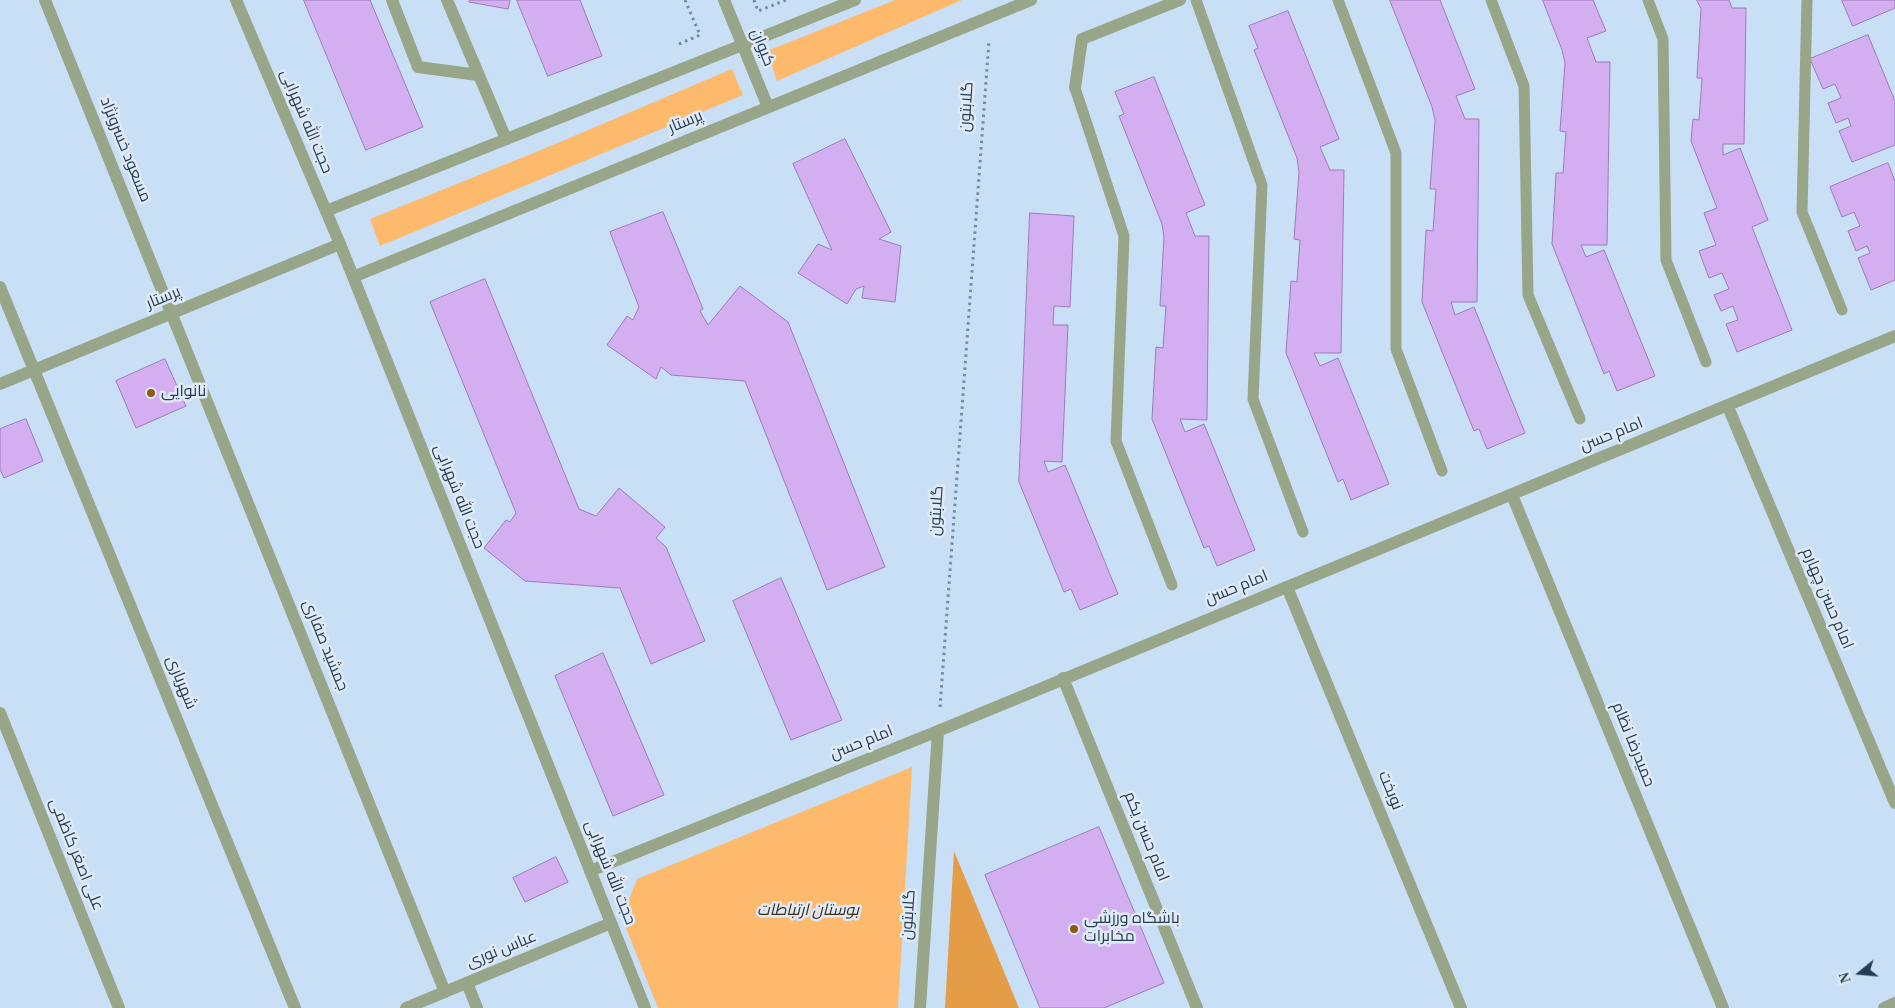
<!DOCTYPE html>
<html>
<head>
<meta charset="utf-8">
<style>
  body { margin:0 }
  #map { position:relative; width:1895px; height:1008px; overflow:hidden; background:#c8dff5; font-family:Georgia,serif }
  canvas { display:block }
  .north { position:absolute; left:1835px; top:948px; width:50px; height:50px; -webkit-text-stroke:4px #dfeaf6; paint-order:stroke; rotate:253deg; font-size:14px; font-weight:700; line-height:20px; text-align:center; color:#253d53 }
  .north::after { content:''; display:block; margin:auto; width:18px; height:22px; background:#253d53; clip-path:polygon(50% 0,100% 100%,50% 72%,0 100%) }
</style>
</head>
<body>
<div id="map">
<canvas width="1895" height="1008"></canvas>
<div class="north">N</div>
</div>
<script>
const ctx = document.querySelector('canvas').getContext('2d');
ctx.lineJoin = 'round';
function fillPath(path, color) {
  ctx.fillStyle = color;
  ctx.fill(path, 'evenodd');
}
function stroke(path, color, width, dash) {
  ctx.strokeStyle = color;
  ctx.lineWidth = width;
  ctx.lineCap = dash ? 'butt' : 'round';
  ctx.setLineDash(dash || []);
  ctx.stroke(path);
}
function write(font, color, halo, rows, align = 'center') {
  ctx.font = font + ' Georgia,Cairo,serif';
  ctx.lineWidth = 5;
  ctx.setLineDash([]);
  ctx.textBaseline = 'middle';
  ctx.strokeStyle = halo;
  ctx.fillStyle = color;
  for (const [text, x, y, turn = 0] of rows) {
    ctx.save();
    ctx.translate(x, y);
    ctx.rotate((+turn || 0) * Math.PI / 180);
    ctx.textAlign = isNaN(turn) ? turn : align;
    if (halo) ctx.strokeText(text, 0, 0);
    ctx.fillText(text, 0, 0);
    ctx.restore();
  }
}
fillPath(new Path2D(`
  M895 0H962L777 81 767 51Z
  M732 69 743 95 380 246 370 219 541 150Z
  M912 767 898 1008H658L622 918 637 879Z`), '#fdba6d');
fillPath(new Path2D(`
  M954 851 1019 1008H945Z`), '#e49d46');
const building = new Path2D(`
  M304 0H370L423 127 366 150Z
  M470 0H510L508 9 469 2Z
  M517 0H580L602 56 548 76Z
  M1390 0H1440L1475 89 1456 96 1465 119H1479L1477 302H1451L1455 315 1474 307 1525 433 1487 449 1479 429 1474 431 1422 302 1426 230 1433 231 1436 189H1430L1435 120 1432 107Z
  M1543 0H1593L1606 31 1587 38 1596 62H1610L1607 245H1581L1586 257 1604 250 1655 376 1617 391 1609 371 1604 374 1552 244 1556 173H1563L1566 132 1560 131 1565 63 1562 50Z
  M1697 0H1729L1732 8H1746L1744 144H1723V155L1740 148 1768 220 1752 227 1792 330 1737 352 1726 324 1738 320 1733 306 1721 311 1714 295 1729 289 1722 273 1709 278 1699 251 1716 245 1704 213 1717 208 1691 141 1693 119 1699 120 1702 78H1697L1701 9Z
  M1842 0H1895V8L1853 26Z
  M1288 11 1339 139 1320 147 1330 170H1344L1341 353H1314L1320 366 1338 358 1389 484 1351 500 1343 479 1338 482 1286 353 1291 281 1297 282 1300 240 1294 239 1299 172 1297 158 1254 50 1258 48 1249 26Z
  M1868 35 1895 101V145L1852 162 1839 131 1851 126 1848 118 1836 123 1828 103 1841 98 1835 84 1823 89 1810 59Z
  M1154 77 1205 205 1186 213 1195 236H1209L1207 420 1180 419 1185 432 1204 424 1255 550 1217 566 1209 546 1204 548 1152 419 1156 347 1163 348 1166 306H1160L1164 237 1162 224 1119 116 1124 114 1115 92Z
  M845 139 891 232 879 239 901 246 895 302 862 298 864 286 856 289 847 304 798 273 818 244 832 250 793 164Z
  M1888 163 1895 181V280L1871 290 1858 258 1870 253 1867 246 1856 251 1848 231 1860 226 1854 212 1842 217 1830 187Z
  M663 212 703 309 700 311 708 325 740 286 788 322 885 567 827 590 745 381 671 375 661 367 656 379 607 345 627 316 633 320 639 307 610 232Z
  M1030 213 1074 216 1070 307 1054 306 1053 325H1068L1062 462 1044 461 1048 472 1065 465 1118 594 1080 610 1071 589 1064 592 1019 482Z
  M485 279 579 509 596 516 619 488 665 527 656 538 666 547 705 641 651 664 620 588 525 581 484 548 506 520 510 522 516 513 430 302Z
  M165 359 186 406 136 428 116 381Z
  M26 419 43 461 4 478 0 469V429Z
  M781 578 842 720 791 740 733 601Z
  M603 653 664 795 613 816 555 676Z
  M1099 827 1164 983 1104 1008H1040L985 875Z
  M556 857 568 882 525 902 513 878Z`);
fillPath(building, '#d3aff2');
stroke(building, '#9d7bba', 1);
stroke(new Path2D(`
  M754 0 758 11 786 0
  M679 44 700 35 685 0
  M940 707 989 41`), '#748ba1', 3, [2.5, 4]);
stroke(new Path2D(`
  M1196 0 1262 185 1253 399 1303 532
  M1338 0 1396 153V349L1442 471
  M1491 0 1524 86 1528 295 1580 419
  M1648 0 1663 39 1666 260 1706 362
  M1807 0 1802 212 1842 310
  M1075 88 1124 236 1116 441 1172 585`), '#97a588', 11);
stroke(new Path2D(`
  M45 0 445 992
  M392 0 418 67 478 75
  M447 0 506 139
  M1075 88 1082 39 1180 0
  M0 287 295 1008
  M1728 407 1895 803
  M1512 495 1723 1008
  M1287 587 1461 1008
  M1063 678 1197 1008
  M0 713 119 1008
  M590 871 938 731
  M467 983 477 1008
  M1884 1008 1895 1003`), '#97a588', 12);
stroke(new Path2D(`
  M236 0 340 244 645 1008
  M724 0 768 107
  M326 211 855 0
  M353 277 1031 0
  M0 384 340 244
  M406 1008 611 923
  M920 1008 938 731 1895 336`), '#97a588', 12);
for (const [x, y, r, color] of [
  [151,393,5,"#8f5a0c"],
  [1074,929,5,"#8f5a0c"]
]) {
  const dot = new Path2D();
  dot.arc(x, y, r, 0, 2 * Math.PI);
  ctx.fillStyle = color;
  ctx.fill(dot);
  stroke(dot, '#dfeaf6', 2);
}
write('16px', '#253d53', '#dfeaf6', [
  ["کیوان",761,48,68],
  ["گلابتون",968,107,-86],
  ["حجت الله شهرابی",305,122,67],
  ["پرستار",686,123,-22],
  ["مسعود خسرونژاد",124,150,68],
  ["پرستار",164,299,-22],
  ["امام حسن",1612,436,-22],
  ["حجت الله شهرابی",458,497,68],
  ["گلابتون",938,511,-86],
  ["امام حسن",1237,589,-22],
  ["امام حسن چهارم",1826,599,67],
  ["جمشید صفاری",324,646,68],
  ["شهریاری",180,683,68],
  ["امام حسن",862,744,-22],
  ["حمیدرضا نظام",1632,745,68],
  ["نوبخت",1389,791,68],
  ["امام حسن یکم",1145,837,68],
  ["علی اصغر کاظمی",75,855,68],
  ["حجت الله شهرابی",609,873,68],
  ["گلابتون",910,915,-86],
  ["عباس نوری",502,951,-22]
]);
write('16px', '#253d53', '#dfeaf6', [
  ["نانوایی",161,393],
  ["باشگاه ورزشی",1084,920],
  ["مخابرات",1084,938]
], 'left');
write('italic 16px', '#3e2d1a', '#dfeaf6', [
  ["بوستان ارتباطات",808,912]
]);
</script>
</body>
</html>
